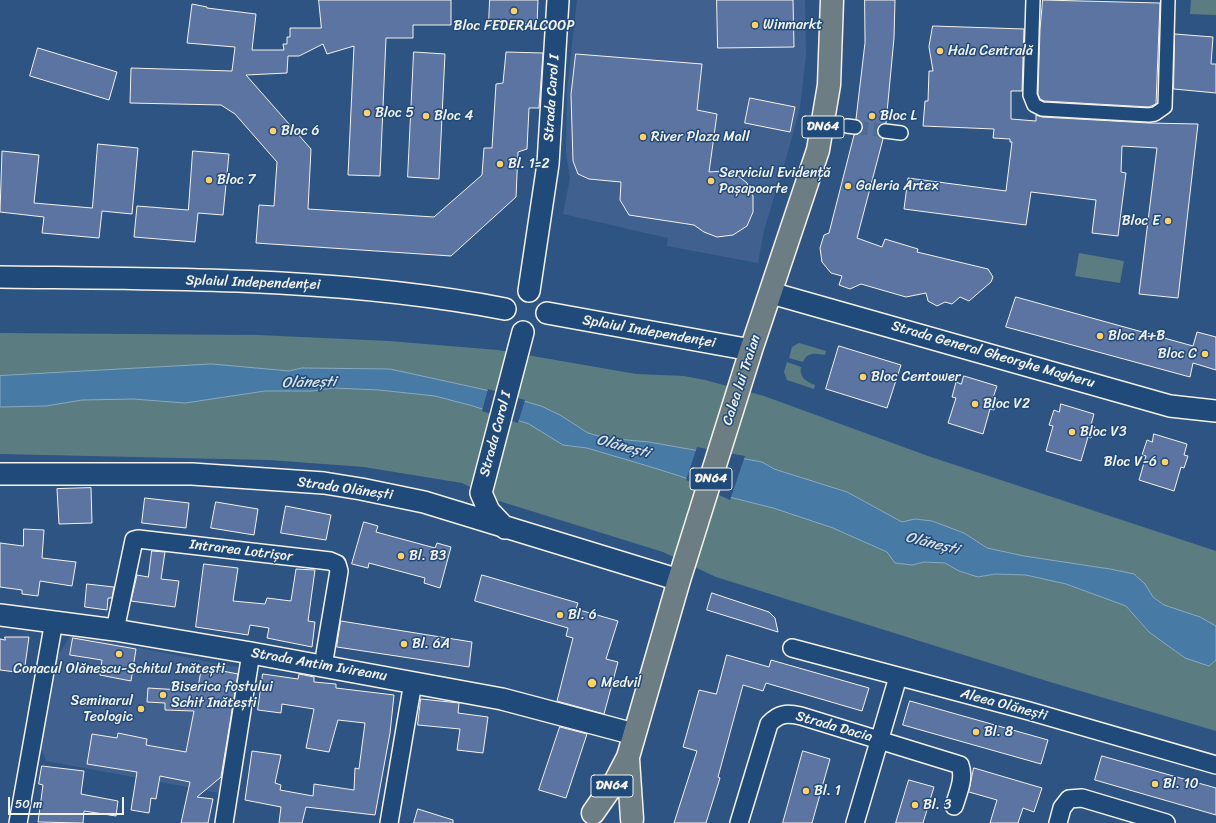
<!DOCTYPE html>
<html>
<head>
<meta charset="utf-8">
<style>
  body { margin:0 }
  #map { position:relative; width:1216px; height:823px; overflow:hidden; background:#2e5484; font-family:Sriracha,sans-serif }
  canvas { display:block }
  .scale { position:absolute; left:8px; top:797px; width:116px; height:18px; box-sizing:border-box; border:2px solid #f4f1e8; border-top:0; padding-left:5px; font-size:12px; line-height:14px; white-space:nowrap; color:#f4f1e8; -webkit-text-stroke:3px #1f4a7a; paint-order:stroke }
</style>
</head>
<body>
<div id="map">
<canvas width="1216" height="823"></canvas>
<div class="scale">50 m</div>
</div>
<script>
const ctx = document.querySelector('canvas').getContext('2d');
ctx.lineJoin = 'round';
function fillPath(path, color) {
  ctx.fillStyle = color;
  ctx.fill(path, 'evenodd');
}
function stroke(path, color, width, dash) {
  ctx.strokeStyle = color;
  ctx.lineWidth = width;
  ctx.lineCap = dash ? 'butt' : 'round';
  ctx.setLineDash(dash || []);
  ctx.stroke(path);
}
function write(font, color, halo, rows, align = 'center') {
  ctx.font = font + ' Sriracha,sans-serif';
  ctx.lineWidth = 3;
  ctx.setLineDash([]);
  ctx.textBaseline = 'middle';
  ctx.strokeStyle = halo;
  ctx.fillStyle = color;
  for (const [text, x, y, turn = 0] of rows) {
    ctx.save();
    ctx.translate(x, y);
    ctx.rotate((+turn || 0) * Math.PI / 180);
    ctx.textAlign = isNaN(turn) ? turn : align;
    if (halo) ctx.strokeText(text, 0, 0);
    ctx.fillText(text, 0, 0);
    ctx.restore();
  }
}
fillPath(new Path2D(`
  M577 0H805L806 56 800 107 790 145 764 230 758 263 667 246 668 238 563 214 570 178 566 153 567 89Z
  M71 635 243 668 220 793 46 761 41 749 53 663Z`), '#40618f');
fillPath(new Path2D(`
  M1191 0H1216V15L1190 14Z
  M1079 253 1124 261 1120 283 1075 276Z
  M0 333 258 335 389 341 498 350 636 374 684 376 705 380 764 396 928 456 1216 551V626L1200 617 1164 605 1153 597 1145 584 1110 569 1024 556 987 548 964 533 932 521 915 519 902 522 847 492 774 469 762 462 649 442 606 438 588 433 560 415 541 406 486 390 390 369 302 368 289 371 212 364 0 376Z
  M799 343 826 351 825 355C815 353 807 352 803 362L789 358 792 347Z
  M787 362 801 367C799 377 806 382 815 385L814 389 787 380 784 372Z
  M333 388 379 390 435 396 473 406 529 424 563 445 587 448 651 467 683 477 733 498 773 508 833 528 887 552 912 565 924 562 945 563 959 571 978 577 995 574 1026 575 1066 584 1126 606 1149 632 1185 658 1209 666 1216 660V731L1050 682 716 577 663 552 499 501 462 483 364 467 269 460 0 454V407L46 406 82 400 133 399 185 403 265 391H312Z`), '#5b7d81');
const water = new Path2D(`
  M212 364 289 371 302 368 390 369 486 390 541 406 560 415 588 433 606 438 649 442 762 462 774 469 847 492 902 522 915 519 932 521 964 533 987 548 1024 556 1110 569 1134 574 1145 584 1153 597 1164 605 1200 617 1216 626V660L1209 666 1185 658 1149 632 1126 606 1066 584 1026 575 995 574 978 577 959 571 945 563 924 562 912 565 895 563 887 552 833 528 773 508 733 498 683 477 651 467 587 448 563 445 529 424 473 406 435 396 379 390 333 388 312 391H265L185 403 133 399 82 400 46 406 0 407V376Z`);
fillPath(water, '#477aa4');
stroke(water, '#8caabf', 1);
fillPath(new Path2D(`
  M488 389 525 400 518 423 482 411Z
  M697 447 745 456 730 500 686 480Z`), '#2e5484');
const building = new Path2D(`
  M319 0H451V25H413V38H386L380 176 348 175 354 46 327 54 323 44 299 56H288L287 73 246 75 311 149 308 209 434 217 482 175 484 148H492L496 84 503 83 506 52 543 53 539 108H529L527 149 518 152 516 197 451 256 256 243 259 205 274 206 277 162 235 114 221 105 130 103 131 68 232 71 235 47 187 43 192 4 207 7V8L256 14 252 50H284L283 44H287V37H290V28H321Z
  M490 0H538L537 24 489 23Z
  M717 0H793L794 47 718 48Z
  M865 0H895L894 38 886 123 879 126 877 130 878 134 883 139 857 238 882 247 885 239 918 249 917 252 988 269 993 277 991 282 969 301 960 297 952 304 945 302 937 306 928 301 926 293 906 297 861 284 850 289 839 285 842 276 831 273 822 262 820 248 824 235 829 233 854 135 858 134 863 128 862 124 856 119 865 43Z
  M1043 0 1160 3 1156 104 1149 107 1044 101 1040 99 1038 94 1040 30Z
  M933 26 1024 29 1022 91H1011V119L1036 121V115L1042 117 1149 123 1198 124 1178 298 1139 294 1157 148 1122 146 1121 172 1126 173 1118 236 1092 233 1096 200 1031 192 1026 225 904 209 908 178 1006 191 1012 142H1010V139L993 138 994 129 923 126 925 101H928L929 71H933L929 47Z
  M1175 34 1213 37 1211 64H1216V93L1174 89Z
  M38 48 117 72 109 100 30 76Z
  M414 52 445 54 439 179 408 177Z
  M576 54 702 64 697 110 717 114 709 172 723 171 737 175 747 183 753 196V212L747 226 733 235 717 237 704 232 694 225 629 215 620 200 621 182 589 179 578 174 573 161 571 95Z
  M750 98 795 107 790 132 745 123Z
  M98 144 138 148 132 214 102 211 99 238 42 233 44 217 0 212 2 151 39 155 34 203 92 208Z
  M193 151 229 154 223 215 198 213 195 242 134 237 137 206 188 210Z
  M1016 297 1193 346 1197 332 1216 337V370L1193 363 1190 377 1006 327Z
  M839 346 901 365 887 408 826 389Z
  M964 376 997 386 993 398 997 399 994 410 990 409 983 434 948 423 956 398 952 397 956 382 961 384Z
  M1061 404 1094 414 1091 425 1095 427 1091 438 1088 437 1081 461 1046 451 1053 426 1049 425 1054 410 1059 412Z
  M1154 434 1187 444 1184 455 1188 456 1184 468 1181 467 1174 491 1139 480 1146 456 1142 455 1147 440 1152 442Z
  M91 488 92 523 59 524 57 489Z
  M145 498 189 503 186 528 142 523Z
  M216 502 258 509 254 535 211 528Z
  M286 506 331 515 326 540 281 533Z
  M364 522 378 526 376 532 435 548 437 543 451 547 440 588 424 583 425 578 369 563 368 568 352 564Z
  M24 529 44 530 42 558 76 562 72 586 40 581 38 596 22 594V590L0 587V543L23 546Z
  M152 551 165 552 161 579 179 581 175 607 131 601 137 575 148 577Z
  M204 564 238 568 233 601 265 604 267 598 291 601 296 569 315 570 308 621 315 622 312 647 267 638 269 628 250 625 248 635 196 627Z
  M482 575 578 603 576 609 618 621 606 659 618 662 604 714 557 701 573 638 566 636 568 628 475 601Z
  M87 584 114 587 112 598H108L107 610 85 607Z
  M712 593 769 612 775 618 778 632 707 610Z
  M341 621 472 642 469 667 337 647Z
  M5 637H29L24 673 0 670V639L5 640Z
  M73 638 136 649 131 681 100 675 102 660 70 655Z
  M727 655 769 667 771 660 869 688 862 711 766 683 763 691 743 685 718 777 720 778 706 823H674L697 751 683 747 699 690 716 694Z
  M202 667 238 674 221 777 197 797 213 799 208 823H181L190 782 160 776 156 799 151 798 149 813 131 810 137 772 87 764 92 734 117 738 118 733 147 739 146 745 186 752 194 711 165 710V703L147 702 148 688 197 691Z
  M263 674 298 679 299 674 314 677V682L336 684V688L394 695 390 733 375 815 306 807 302 823H279L281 807 245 800 252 751 281 755 275 783 281 785 280 790 313 796 314 784 354 790 355 768 359 769 365 723 338 720 329 752 306 748 314 709 282 704 281 713 258 710Z
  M421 699 459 703 458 713 488 717 483 753 457 750 460 729 418 725Z
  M910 701 1048 740 1041 764 903 725Z
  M560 727 587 734 566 798 539 790Z
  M803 751 830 759 812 823H783Z
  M1102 756 1216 788V815L1095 780Z
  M42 766 84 771 81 794 118 801 116 816 84 811 83 823 38 822 43 785 39 784Z
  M974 768 1042 788 1034 812 1023 808 1018 823H990L997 800 969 792Z
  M909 780 934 787 923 823H896Z
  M418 809 453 820V823H414Z`);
fillPath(building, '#5c74a2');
stroke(building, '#f4f1e8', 1);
stroke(new Path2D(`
  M855 127 885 131`), '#4c6c93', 13, [13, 6]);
const pedestrian = new Path2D(`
  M1033 0 1030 95 1034 105 1042 109 1149 115 1155 114 1165 107 1168 0
  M847 126 855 127
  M885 131 901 133`);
const minor = new Path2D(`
  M115 630 134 540 138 539 330 561 337 564 339 571 323 666
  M792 648 1029 711 1216 765
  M18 823 54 621
  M224 823 251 653
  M389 823 413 682
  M739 823 769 724C779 713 787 713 801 716L960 765C965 778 958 793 954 806
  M855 823 898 677
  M1058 823 1062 808 1069 799 1082 798 1166 823`);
const tertiary = new Path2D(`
  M0 277C169 279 339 277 505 309
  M529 291 548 164 558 0
  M771 293 1170 406 1216 411
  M547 313 751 350
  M0 474H192L324 483 361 489 424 502 679 580
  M505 528 489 511 481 493 523 332
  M0 615 115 630 251 653 502 699 634 734`);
const primary = new Path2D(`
  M628 759 632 819
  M593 813 616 780 628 757 679 580 751 350 818 150 829 85 832 0`);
stroke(pedestrian, '#f4f1e8', 16);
stroke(minor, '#f4f1e8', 20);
stroke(tertiary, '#f4f1e8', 24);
stroke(primary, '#f4f1e8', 25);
stroke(pedestrian, '#1f4a7a', 13);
stroke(minor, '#1f4a7a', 17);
stroke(tertiary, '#1f4a7a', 21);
stroke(primary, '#6c7e84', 22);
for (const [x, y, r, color] of [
  [514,11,4,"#ffd166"],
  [755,25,4,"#ffd166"],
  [940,51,4,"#ffd166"],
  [367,113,4,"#ffd166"],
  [426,116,4,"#ffd166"],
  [872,116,4,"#ffd166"],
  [273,131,4,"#ffd166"],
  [643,137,4,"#ffd166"],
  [500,164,4,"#ffd166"],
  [209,180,4,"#ffd166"],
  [711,181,4,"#ffd166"],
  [848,186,4,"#ffd166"],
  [1168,221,4,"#ffd166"],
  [1100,336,4,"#ffd166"],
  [1205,354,4,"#ffd166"],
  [863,377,4,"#ffd166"],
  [975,404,4,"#ffd166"],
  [1072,432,4,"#ffd166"],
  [1165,462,4,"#ffd166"],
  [401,556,4,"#ffd166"],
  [560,615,4,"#ffd166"],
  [404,644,4,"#ffd166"],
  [119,654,4,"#ffd166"],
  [592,683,5,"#ffd166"],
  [163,695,4,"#ffd166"],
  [141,709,4,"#ffd166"],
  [976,732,4,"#ffd166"],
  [1155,784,4,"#ffd166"],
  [806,791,4,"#ffd166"],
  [915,805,4,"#ffd166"]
]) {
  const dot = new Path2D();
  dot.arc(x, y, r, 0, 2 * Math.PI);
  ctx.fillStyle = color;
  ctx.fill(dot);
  stroke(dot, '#1f4a7a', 1.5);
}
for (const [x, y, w] of [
  [823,127,42],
  [711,479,42],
  [612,786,42]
]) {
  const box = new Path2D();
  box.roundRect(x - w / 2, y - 11, w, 22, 3);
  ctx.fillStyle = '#1f4a7a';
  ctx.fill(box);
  stroke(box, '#f4f1e8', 1);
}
write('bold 13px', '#f4f1e8', null, [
  ["DN64",823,127],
  ["DN64",711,479],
  ["DN64",612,786]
]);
write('14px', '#f4f1e8', '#1f4a7a', [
  ["Winmarkt",763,25],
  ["Bloc FEDERALCOOP",514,26,"center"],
  ["Hala Centrală",948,51],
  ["Bloc 5",375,113],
  ["Bloc 4",434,116],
  ["Bloc L",880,116],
  ["Bloc 6",281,131],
  ["River Plaza Mall",651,137],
  ["Bl. 1=2",508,164],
  ["Serviciul Evidență",719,173],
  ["Pașapoarte",719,189],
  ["Bloc 7",217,180],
  ["Galeria Artex",856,186],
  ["Bloc E",1160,221,"right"],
  ["Bloc A+B",1108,336],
  ["Bloc C",1197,354,"right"],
  ["Bloc Centower",871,377],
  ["Bloc V2",983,404],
  ["Bloc V3",1080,432],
  ["Bloc V-6",1157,462,"right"],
  ["Bl. B3",409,556],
  ["Bl. 6",568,615],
  ["Bl. 6A",412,644],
  ["Conacul Olănescu-Schitul Inătești",119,669,"center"],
  ["Medvil",601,683],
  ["Biserica fostului",171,687],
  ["Schit Inătești",171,703],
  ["Seminarul",133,701,"right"],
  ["Teologic",133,717,"right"],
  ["Bl. 8",984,732],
  ["Bl. 10",1163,784],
  ["Bl. 1",814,791],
  ["Bl. 3",923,805]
], 'left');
write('14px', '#f4f1e8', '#1f4a7a', [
  ["Strada Carol I",552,98,-86],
  ["Splaiul Independenței",253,283,2],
  ["Splaiul Independenței",649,332,10],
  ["Strada General Gheorghe Magheru",993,355,16],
  ["Calea lui Traian",742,380,-72],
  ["Strada Carol I",496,434,-75],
  ["Strada Olănești",345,489,8],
  ["Intrarea Lotrișor",241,551,7],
  ["Strada Antim Ivireanu",319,665,10],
  ["Aleea Olănești",1004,705,15],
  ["Strada Dacia",834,727,16]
]);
write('italic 15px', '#dadfde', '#1f4a7a', [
  ["Olănești",309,383,-1],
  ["Olănești",623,447,15],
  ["Olănești",932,544,14]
]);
</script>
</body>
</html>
